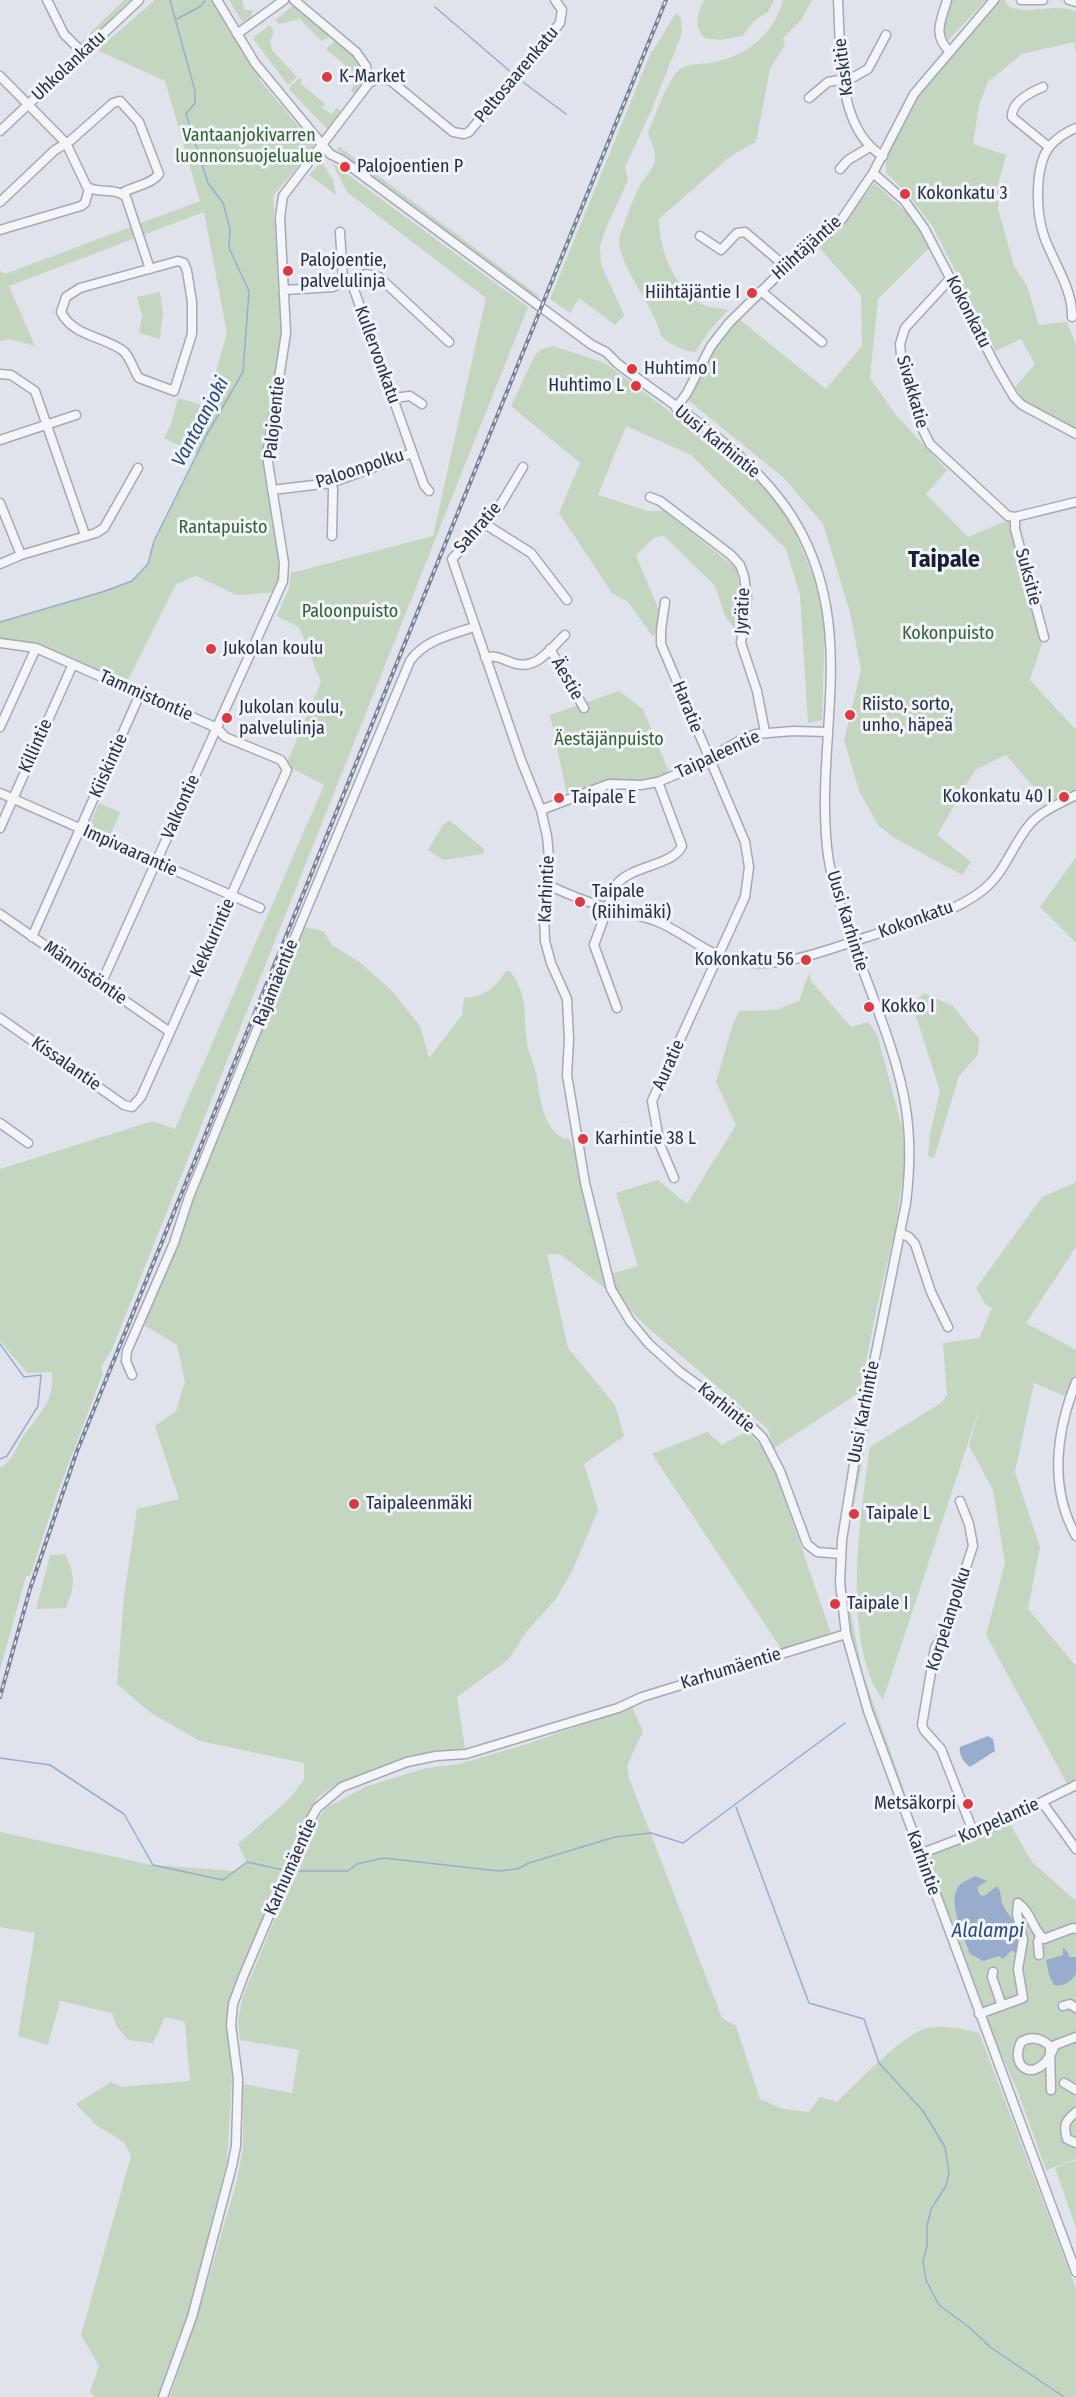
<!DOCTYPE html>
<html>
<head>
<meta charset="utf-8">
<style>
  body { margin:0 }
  canvas { display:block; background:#e0e3eb }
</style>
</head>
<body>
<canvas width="1076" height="2397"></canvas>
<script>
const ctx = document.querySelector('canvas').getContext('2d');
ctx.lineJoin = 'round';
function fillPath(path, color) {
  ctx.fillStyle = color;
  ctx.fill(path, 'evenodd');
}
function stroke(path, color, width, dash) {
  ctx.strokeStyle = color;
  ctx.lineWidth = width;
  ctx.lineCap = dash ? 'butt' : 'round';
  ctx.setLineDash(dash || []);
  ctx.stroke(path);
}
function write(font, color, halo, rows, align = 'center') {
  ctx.font = font + ' "Fira Sans Condensed",sans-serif';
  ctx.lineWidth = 6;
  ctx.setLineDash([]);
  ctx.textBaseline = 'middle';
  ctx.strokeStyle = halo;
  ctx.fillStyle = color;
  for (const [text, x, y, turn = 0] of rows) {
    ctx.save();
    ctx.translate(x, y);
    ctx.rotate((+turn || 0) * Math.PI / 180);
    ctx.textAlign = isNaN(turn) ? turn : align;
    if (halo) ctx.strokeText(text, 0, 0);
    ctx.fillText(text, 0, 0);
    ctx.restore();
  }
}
fillPath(new Path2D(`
  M124 0H130L84 45 80 43Z
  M155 0H212L230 32 264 80 258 78 315 146 273 196 281 332 268 448 284 563 279 592 237 595 196 576 176 584 128 680 79 665 34 645 0 643V622L102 592 132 581 148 564 154 541 198 454 164 438 171 424 178 398 206 406 227 333 204 212 9 286 35 346 10 339 0 341V271L5 274 200 201 165 81 97 50Z
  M229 0H242L245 10H253L251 18 242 22Z
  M704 0H774L768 12 756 19 742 36 721 40 705 38C693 27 697 13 704 0Z
  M783 0H812L801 20 783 38 785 45 770 69 756 142 732 155 659 219C659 250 674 287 701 304 708 308 720 308 728 310L710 330 695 352C682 351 671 345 661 336 655 307 618 265 619 239 620 234 636 192 639 187 644 178 654 170 655 159 656 151 650 140 648 132 656 115 666 82 679 70 689 62 703 65 715 62 749 55 774 33 783 0Z
  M947 0H986L943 46 940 40Z
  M999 0H1005L1008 6C1031 17 1054 1 1076 12V54L1074 42 1022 54 988 82 979 105 973 144 1006 155 999 181 998 209 1014 266 1027 286 1039 325 1067 322 1076 345V430L1025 401 1015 387 1035 364 1021 339 996 351 933 227 906 192 886 173V165L883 162 921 90Z
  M295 4 330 34 328 38 321 41 300 19 279 24 275 20Z
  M676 13 681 18 682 33 652 109 625 167 628 180 606 228 600 246 601 264 624 315 615 325 579 298 570 313 550 299 650 55Z
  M270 25 274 32 270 41 272 50 297 77 288 85 254 40 255 36Z
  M337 39 362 63 365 82 356 95 351 91 358 76 326 49Z
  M300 78 302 80 300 83 325 104 322 108 331 114 337 108 341 111 342 114 328 130 290 90V86Z
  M340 147 539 296 537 300 347 158 337 149Z
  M322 162 333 180 336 195 309 175Z
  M332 163 528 307 112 1349 101 1367 103 1373 56 1497 30 1576H26L0 1670V1468C14 1460 16 1446 25 1434 40 1413 55 1400 52 1372L27 1373 0 1341V1169L153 1121 175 1129 324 785 286 765 321 682 299 627 277 616 289 588 291 573 433 536 486 298 347 192Z
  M874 183 911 216 931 246 878 299 870 378 895 414 947 470 926 494 968 537 1015 517 1044 637 1030 680 1076 730V789L1055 801 1030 783 1006 755 975 770 937 835 971 862 962 875 893 837 878 825 859 791 844 740 861 670 850 612 823 524 784 478 688 400 716 345 735 316 826 389 862 346 861 295 815 243 838 232Z
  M160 292 163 312 160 339 139 333 142 316 137 297Z
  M553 346 605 363 721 450 760 483 790 520 814 578 825 625 822 720 808 723 800 595 786 549 691 455 626 426 598 495 648 511H664L736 568 743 604 738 633 725 616 715 586 664 536 655 537 636 555 662 618 653 637 628 602 612 593 559 513 580 463 511 406 535 355 540 350Z
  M619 691 643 709 671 777 658 782 609 784 568 799 550 715Z
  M99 803 120 812 110 836 89 827Z
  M449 820 484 849 483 854 443 860 428 850 443 825Z
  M1076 857V943L1040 907Z
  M300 925 324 932 332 945 361 963 392 991 420 1026 429 1058 462 1015 464 998C482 998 497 987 505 972L510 971C530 1000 522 1012 527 1042 528 1053 534 1063 536 1073 540 1095 541 1126 564 1139L568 1138 575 1151 606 1289 560 1254H547L568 1348 615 1405 624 1436 584 1464 598 1510 573 1569 556 1599 526 1632 509 1659 457 1697 465 1748 404 1757 334 1786 317 1798 241 1971 228 2008 232 2079 227 2162 188 2313 159 2397H95L90 2392 99 2366 81 2335 131 2156 124 2142 97 2126 76 2104 111 2082 122 2087 190 2081 185 2022 165 2017 153 2043 128 2040 116 2025 112 2013 60 2001 48 2045 18 2036 35 1933 0 1927V1832L152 1865 234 1871 247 1862 238 1844 287 1801 304 1780V1763L200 1741 151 1713 117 1684 124 1597 137 1509 179 1499 155 1426 176 1411 185 1381 177 1345 142 1324Z
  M809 973 811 981 851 1027 868 1022 877 1034 903 1131 905 1163 895 1231 876 1311 860 1392 773 1449 768 1429 648 1328 620 1300 610 1274 638 1266 616 1193 658 1180 687 1204 736 1125 716 1082 732 1027 739 1011 776 1010 799 1001Z
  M924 993 953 1006 979 1039 978 1055 959 1076 934 1158 928 1156 930 1134 940 1091 912 1004Z
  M1076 1180V1247L1026 1323 1076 1350V1375L1065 1396 1034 1383 1015 1472 1040 1547 1028 1609 1076 1666V1785L1070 1789 986 1635 1005 1563 993 1490 969 1446 981 1404 883 1700C841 1643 860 1515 870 1447L941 1403 947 1395 943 1343 979 1338 992 1308 985 1304 976 1288 1042 1197 1075 1183Z
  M876 1372 871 1419 853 1509H851L850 1498Z
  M747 1431 769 1454 831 1633 782 1650 652 1454 707 1432 722 1445Z
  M65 1554C76 1577 75 1585 66 1608L36 1609 50 1555Z
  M845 1608H850L862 1671 911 1810 905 1800C881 1737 856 1675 845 1608Z
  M632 1707 643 1731 627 1766 629 1778 722 2018 736 2026 760 2099 783 2109 809 2112 820 2097 837 2102C856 2084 905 2032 928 2028 945 2024 962 2030 979 2032L1076 2289V2397H170L203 2297 236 2184 243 2149V2084L292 2093 299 2050 240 2040 238 2021 243 1996 314 1824 326 1808 365 1787 426 1768 459 1764 527 1744Z
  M1007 1819 1032 1862 1076 1901V2159L1046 2170 1018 2092 956 1952 919 1856Z
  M1076 2160V2228L1055 2168Z`), '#c4d5c0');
fillPath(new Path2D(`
  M988 1736 993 1739 995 1751 970 1767C964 1763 958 1754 960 1747Z
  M975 1876 987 1881 977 1887 980 1895 984 1896 997 1886C1002 1893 1000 1897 1003 1905 1006 1913 1013 1918 1015 1925 1019 1934 1017 1945 1016 1954L1012 1950 1003 1959 999 1956 983 1961 970 1954C965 1939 946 1901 959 1886 962 1882 970 1879 975 1876Z
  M1063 1947 1068 1953 1069 1957H1076V1974C1072 1981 1063 1987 1054 1985L1049 1975 1046 1960 1063 1955Z`), '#98adce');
stroke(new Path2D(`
  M435 7 512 73
  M177 19 201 6 205 0
  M523 82 566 114
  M0 622 102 592 132 581 148 564 154 541 206 436 243 372 249 291 229 248 230 229 223 203 208 183 186 114 195 103V91L170 0
  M0 1344 24 1377 41 1375 38 1406 7 1456 0 1459
  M0 1758 50 1765 124 1814 153 1865 223 1880 247 1862 283 1870
  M736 1807 809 2003 864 2019 879 2063 923 2111 945 2147 949 2173 946 2186 931 2209 927 2226V2246L923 2261 926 2280 939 2305 969 2327 990 2347 1064 2397
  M291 1871H348L357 1864 384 1858 498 1871 517 1869 529 1863 615 1837 651 1833 683 1843 845 1723`), '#98adce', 1.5);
const minor = new Path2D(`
  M47 0 64 34 83 53
  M217 0 255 63 330 154 342 160 592 345 606 352 618 364C684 414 765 460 803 536 855 639 816 739 827 847 830 877 840 906 850 934 868 988 898 1053 906 1109 911 1141 910 1171 906 1203L856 1452 842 1540 840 1583 846 1634 868 1711 1076 2272
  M294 0 356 52 366 66 369 83
  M947 0C941 22 932 34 950 52
  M1021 0H1043
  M1069 0 1076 2
  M838 1C841 49 836 129 883 156
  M237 34 284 0
  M0 76 66 143 87 187C99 194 114 187 126 197L150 269
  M1043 87C1031 92 1011 102 1012 117L1049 147
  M809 98 828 82 852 78 868 69 886 35
  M0 131 139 0
  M840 169 848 160 870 147
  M873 173 904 200 924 228 997 368 1014 397 1022 405 1076 434
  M0 202 55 150 70 141 113 103 120 101 139 122 159 174C151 185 133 186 122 193
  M0 230 81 206 85 203 89 189
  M340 232 343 281
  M700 236 721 250 737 233 745 232 786 267
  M178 261 184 263 187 271 192 302V334L174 391 139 378C133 370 130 355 122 350 102 336 73 336 61 312L66 297 80 288Z
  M950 279 905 328 900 344 902 366 916 403 922 428 930 444 1008 516 1015 517 1076 502
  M352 284 366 274 379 277 449 342
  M284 290 333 287 343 281 352 284 424 485 429 491
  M761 291 822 342
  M1072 317C1073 289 1053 262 1044 236 1036 213 1034 166 1050 146 1057 138 1066 132 1076 128
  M0 374 11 375 35 391 85 535
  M393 398 410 396 422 404
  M676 408 687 393 711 346 729 323 786 267 823 238 842 219 873 173 914 94 994 0
  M0 440 76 415
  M523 467 498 509 452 559 521 760 541 810 547 836 550 868 544 916 545 941 551 963 567 999 569 1039 567 1075 585 1183 611 1289 630 1321 649 1344 680 1372 743 1418 763 1438 780 1471 807 1544 817 1552 841 1554
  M331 483 333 489 332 536
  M272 490 331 483 412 453
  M650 497 660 501 731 555 740 565 744 576 747 597 741 643 757 691 765 732
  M0 503 21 555
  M1015 517V529L1044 637
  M485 524 531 553 567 600
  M0 564 21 555 96 533 104 528 138 468
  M665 602 661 630V644L745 842 749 867 745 897 652 1101 660 1145 674 1178
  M0 643 36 648 217 728 225 737 281 760 287 770 141 1097 132 1107 124 1105 0 1018
  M550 649 584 708
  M485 657C495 655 503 659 513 663 536 671 549 650 565 635
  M0 727 36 648
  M0 793 260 908
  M541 810 609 784 641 785 658 782 694 767 744 738 756 734 793 731 828 732
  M0 828 73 664
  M548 885C567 894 587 902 607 908 623 913 641 915 656 921 684 932 706 955 737 961 780 969 821 952 861 939 902 925 947 918 983 890 1005 873 1012 845 1030 824 1041 811 1061 803 1076 795
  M0 914 170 1032
  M32 937 140 694
  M101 984 283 581 284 563 267 456 286 333 280 217 283 196 369 83C377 78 382 78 391 81L453 132 464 134 469 132 560 23 562 10 555 0
  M617 1008 594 945 616 885C631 865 673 866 682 846L658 782
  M0 1123 28 1143
  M900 1233 909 1237 915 1244 931 1292 948 1327
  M132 1375 126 1361 127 1351 174 1243 189 1197 273 990 410 661C425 640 450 635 474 627
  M1076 1382C1056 1432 1049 1488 1076 1536
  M960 1501 969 1524 973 1546 945 1631 935 1648 922 1725 924 1730 941 1749 974 1834
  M1042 1802 1076 1849
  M920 1854 993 1826 1076 1785
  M1039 1955 1038 1942 1040 1936
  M993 1972 992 1977 1002 2006
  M1063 2006 1070 2004 1076 2008
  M979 2014 1023 1998 1018 1969 1023 1940 1017 1914 1018 1903C1032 1913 1032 1929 1044 1939L1073 1928 1076 1929
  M1064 2083 1076 2090
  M1051 2090 1050 2046C1041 2038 1031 2036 1021 2042 1008 2069 1039 2087 1055 2045L1076 2037
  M1076 2112C1065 2121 1063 2125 1067 2139L1076 2143
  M163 2397 192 2317 232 2166 236 2146 238 2079 231 2025 233 2004 243 1977 308 1824 317 1808 342 1787 407 1762 436 1756 466 1754 618 1708 642 1697 846 1634`);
stroke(minor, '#a5a9b6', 11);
stroke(minor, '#f3f5f8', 8);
const rail = new Path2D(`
  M0 1697 30 1589 77 1451 666 0`);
stroke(rail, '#788196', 4);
stroke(rail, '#f0f3f8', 1.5, [4.5]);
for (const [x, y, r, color] of [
  [327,77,6,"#dc3943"],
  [345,167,6,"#dc3943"],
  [905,194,6,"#dc3943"],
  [288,271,6,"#dc3943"],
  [752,293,6,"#dc3943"],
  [632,369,6,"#dc3943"],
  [636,386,6,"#dc3943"],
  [211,649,6,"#dc3943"],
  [850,715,6,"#dc3943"],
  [227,718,6,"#dc3943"],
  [1064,797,6,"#dc3943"],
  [559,798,6,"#dc3943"],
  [580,902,6,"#dc3943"],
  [806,960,6,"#dc3943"],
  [869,1007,6,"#dc3943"],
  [583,1139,6,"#dc3943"],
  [354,1504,6,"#dc3943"],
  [854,1514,6,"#dc3943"],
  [835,1604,6,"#dc3943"],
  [968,1804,6,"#dc3943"]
]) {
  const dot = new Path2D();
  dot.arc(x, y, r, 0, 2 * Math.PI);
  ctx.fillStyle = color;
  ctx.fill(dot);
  stroke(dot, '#f0f3f8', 2);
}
write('18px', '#272f44', '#f0f3f8', [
  ["Uhkolankatu",69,66,-43],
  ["Kaskitie",844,67,-97],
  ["Peltosaarenkatu",517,75,-50],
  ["Hiihtäjäntie",807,248,-42],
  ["Kokonkatu",968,312,63],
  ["Kullervonkatu",377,355,70],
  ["Sivakkatie",912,392,74],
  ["Palojoentie",275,418,-84],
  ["Uusi Karhintie",717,442,39],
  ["Paloonpolku",360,469,-18],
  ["Sahratie",478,528,-49],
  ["Suksitie",1028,577,75],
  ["Jyrätie",743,611,-87],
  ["Äestie",567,679,60],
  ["Tammistontie",146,696,24],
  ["Haratie",687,707,68],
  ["Killintie",36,746,-66],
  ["Taipaleentie",718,755,-25],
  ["Kiiskintie",109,766,-66],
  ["Valkontie",181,807,-66],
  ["Impivaarantie",130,851,24],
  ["Karhintie",547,889,-87],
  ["Kokonkatu",916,920,-20],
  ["Uusi Karhintie",847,921,73],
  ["Kekkurintie",213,938,-66],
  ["Männistöntie",85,973,35],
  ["Rajamäentie",276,983,-68],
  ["Kissalantie",66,1064,35],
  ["Auratie",669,1065,-66],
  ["Karhintie",726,1408,39],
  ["Uusi Karhintie",864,1412,-79],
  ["Korpelanpolku",949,1619,-72],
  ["Karhumäentie",731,1669,-17],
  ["Korpelantie",999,1821,-24],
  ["Karhintie",923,1863,70],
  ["Karhumäentie",291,1867,-66]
]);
write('18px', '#272f44', '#f0f3f8', [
  ["K-Market",339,77],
  ["Palojoentien P",357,167],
  ["Kokonkatu 3",917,194],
  ["Palojoentie,",300,261],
  ["palvelulinja",300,282],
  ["Hiihtäjäntie I",740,293,"right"],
  ["Huhtimo I",644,369],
  ["Huhtimo L",624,386,"right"],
  ["Jukolan koulu",223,649],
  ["Riisto, sorto,",862,705],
  ["unho, häpeä",862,726],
  ["Jukolan koulu,",239,708],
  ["palvelulinja",239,729],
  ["Kokonkatu 40 I",1052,797,"right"],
  ["Taipale E",571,798],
  ["Taipale",592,892],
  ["(Riihimäki)",592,913],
  ["Kokonkatu 56",794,960,"right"],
  ["Kokko I",881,1007],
  ["Karhintie 38 L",595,1139],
  ["Taipaleenmäki",366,1504],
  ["Taipale L",866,1514],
  ["Taipale I",847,1604],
  ["Metsäkorpi",956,1804,"right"]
], 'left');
write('18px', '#376133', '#f0f3f8', [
  ["Vantaanjokivarren",249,136],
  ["luonnonsuojelualue",249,157],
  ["Rantapuisto",223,528],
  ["Paloonpuisto",350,612],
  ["Kokonpuisto",948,634],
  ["Äestäjänpuisto",609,740]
]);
write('italic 20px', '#2d497c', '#f0f3f8', [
  ["Vantaanjoki",201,422,-62],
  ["Alalampi",988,1931]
]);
write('bold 24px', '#192035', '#f0f3f8', [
  ["Taipale",944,560]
]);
</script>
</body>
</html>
